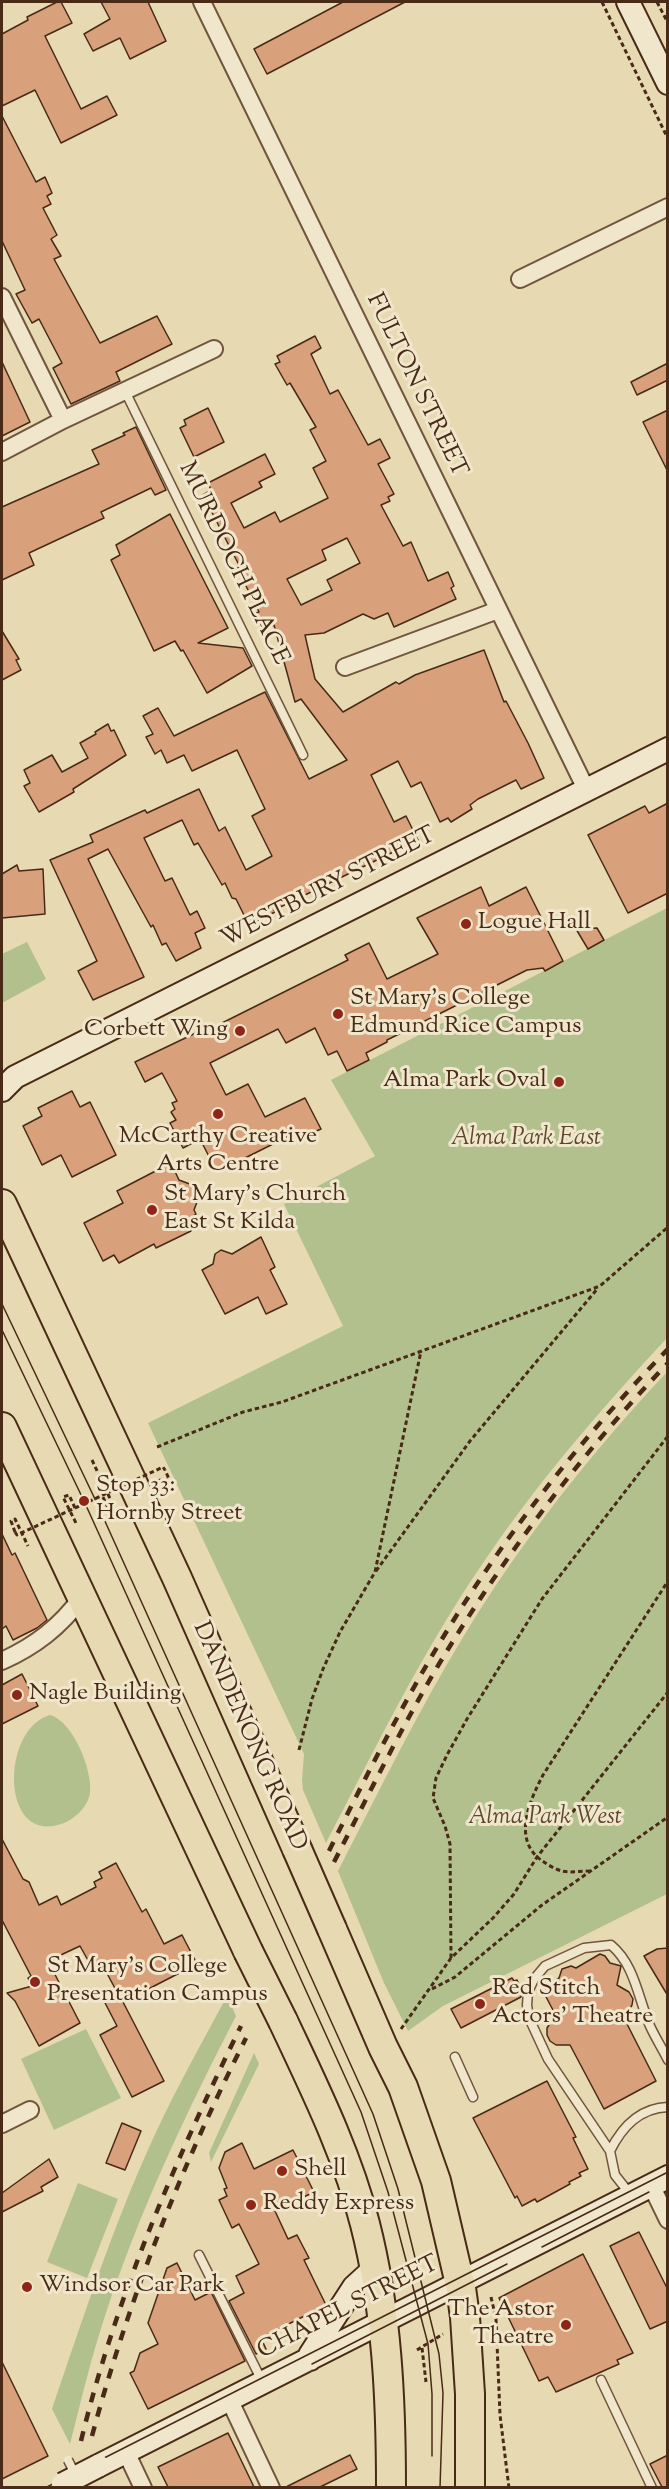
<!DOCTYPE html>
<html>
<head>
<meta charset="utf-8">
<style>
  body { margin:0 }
  #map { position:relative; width:669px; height:2489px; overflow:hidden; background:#e7d9b1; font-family:"Sorts Mill Goudy",serif }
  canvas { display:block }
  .frame { position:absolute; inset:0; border:3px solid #482a16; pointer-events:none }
</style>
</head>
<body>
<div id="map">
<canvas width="669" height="2489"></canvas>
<div class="frame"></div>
</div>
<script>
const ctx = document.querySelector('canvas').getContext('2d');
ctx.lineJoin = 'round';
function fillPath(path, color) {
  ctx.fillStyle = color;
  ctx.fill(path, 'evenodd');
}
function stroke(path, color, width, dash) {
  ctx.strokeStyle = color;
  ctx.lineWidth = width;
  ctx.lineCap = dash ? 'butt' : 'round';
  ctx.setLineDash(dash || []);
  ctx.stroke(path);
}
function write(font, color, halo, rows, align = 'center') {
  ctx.font = font + ' "Sorts Mill Goudy",serif';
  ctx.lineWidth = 6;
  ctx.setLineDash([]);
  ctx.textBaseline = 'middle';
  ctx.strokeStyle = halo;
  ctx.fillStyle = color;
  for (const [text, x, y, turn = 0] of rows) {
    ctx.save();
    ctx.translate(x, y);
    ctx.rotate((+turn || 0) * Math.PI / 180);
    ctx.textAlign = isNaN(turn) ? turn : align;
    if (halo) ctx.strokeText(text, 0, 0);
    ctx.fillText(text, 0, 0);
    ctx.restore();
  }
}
fillPath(new Path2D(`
  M667 908V1338C600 1410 536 1484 481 1566 421 1654 375 1749 326 1843L303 1790 302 1780 304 1754 148 1423 343 1326 284 1204 375 1156 331 1080Z
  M27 942 46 979 2 1003V954Z
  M667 1372V1894L443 2006 408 2031 384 1983 338 1871C379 1791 418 1711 465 1634 522 1540 592 1452 667 1372Z
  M50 1715C73 1721 93 1771 90 1793 88 1806 76 1818 64 1823 0 1848 0 1729 50 1715Z
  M227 1996 236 2016C186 2113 139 2212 105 2316 91 2358 81 2401 70 2444L52 2409C84 2315 115 2220 157 2130 178 2085 203 2041 227 1996Z
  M86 2029 121 2098 54 2130 21 2059Z
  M254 2053 259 2064 211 2162 209 2153Z
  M78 2183 118 2199 87 2278 47 2262Z`), '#b2c08e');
const building = new Path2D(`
  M57 2H61L72 23 45 36 81 109 107 96 117 115 61 143 35 90 2 106V34L28 20 27 17Z
  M101 2H148L166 41 130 59 120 38 93 51 84 34 110 19Z
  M343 2H405L267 74 254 49Z
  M2 116 36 182 45 177 52 193 47 196 51 204 43 208 57 235 51 239 61 256 54 259 100 343 157 316 172 344 116 372 120 381 71 404 53 368 62 363 39 319 32 323 16 294 25 290 2 241Z
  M315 336 321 348 311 354 330 394 338 390 368 445 380 439 390 458 378 464 394 494 388 497 390 501 381 505 403 546 411 542 428 581 448 572 454 586 451 588 456 599 394 627 388 613 374 619 363 614 324 633 305 635 315 679 343 712 396 682 399 684 415 675 484 650 504 702 506 701 528 743 544 778 521 789 516 780 478 799 470 805 472 809 451 822 448 818 440 822 421 782 411 787 398 761 371 775 394 822 406 816 418 840 274 910 275 912 249 925 236 899 232 898 225 883 222 885 198 843 194 845 182 820 144 838 165 881 172 878 190 915 197 911 205 928 195 933 201 948 176 961 166 943 162 945 153 925 151 927 108 849 88 859 144 977 93 1000 78 971 97 961 50 860 93 842 90 835 145 810 147 813 199 789 219 831 225 827 246 870 272 856 252 816 265 809 237 750 192 771 184 755 167 763 161 750 155 754 146 737 153 734 143 716 158 708 174 736 265 692 309 779 347 760 301 699 295 702 274 625 263 629 256 613 259 612 237 568 240 567 203 495 211 490 208 483 265 454 275 474 259 482 262 487 231 503 244 528 275 512 280 522 328 498 313 468 326 461 310 430 316 427 290 383 287 385 275 364 280 362 277 356ZM347 538 360 563 327 580 332 590 301 605 287 579 326 560 322 550Z
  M2 362 30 422 2 436Z
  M668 363V380L637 395 631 382Z
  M208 408 224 442 194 457 180 428 186 425 184 420Z
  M668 410V472L643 422Z
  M136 427 166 490 155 495 151 488 101 512 104 518 29 553 34 565 2 580V507L99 464 92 450 125 435 123 433Z
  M170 514 228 628 198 643 243 648 252 666 207 693 183 650 181 651 175 641 154 651 111 560 120 555 116 545Z
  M2 631 19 659 16 660 21 670 2 680Z
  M108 724 111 731 114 730 126 755 73 789 74 792 39 812 24 786 30 783 24 770 52 755 62 772 88 758 80 743 96 734 95 732Z
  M668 803V893L628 913 588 835 645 806 649 813Z
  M17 865 19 871 43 869 45 914 2 918V874Z
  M481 887 489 906 526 887 563 961 545 971 543 968 527 970 387 1040V1042L366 1053 369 1060 347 1071 337 1051 328 1055 315 1028 286 1043 278 1029 210 1063 226 1095 248 1084 265 1117 305 1098 321 1129 301 1138 297 1132 217 1172 200 1139 183 1148 170 1123 176 1120 171 1112 175 1109 172 1103 177 1101 162 1073 145 1082 135 1062 200 1031 202 1033 348 960 345 955 369 943 387 979 438 954 417 918Z
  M597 928 604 940 588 949 576 929Z
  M72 1091 80 1107 90 1102 116 1155 72 1177 61 1155 42 1165 23 1126 42 1116 38 1108Z
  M171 1163 179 1180 195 1186 200 1194 194 1210 196 1214 187 1220 191 1231 156 1248 154 1244 119 1263 114 1255 103 1261 84 1223 123 1203 117 1191Z
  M261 1237 275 1267 270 1270 287 1304 266 1314 258 1297 225 1314 202 1270 213 1264 215 1254 221 1250 232 1254Z
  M2 1534 12 1555 15 1553 47 1620 37 1628 13 1640 6 1626 2 1629Z
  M22 1674 38 1706 2 1724V1685Z
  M2 1839 23 1879 29 1882 39 1905 57 1896 61 1905 96 1887 94 1882 102 1878 99 1872 116 1863 142 1912 146 1909 164 1944 182 1935 197 1964 123 2002 164 2081 132 2097 100 2035 117 2026 103 1999 117 1992 103 1966 94 1971 80 1946 48 1961 80 2023 39 2046 15 2001 7 1993 32 1986 28 1978 31 1976 2 1920Z
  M668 1948V1996L644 1956 657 1949Z
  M600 1954 605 1956 610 1963 621 1966 617 1985 629 1992 633 1999 632 2005 624 2018 656 2081 604 2109 570 2045H556L550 2041 547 2035V2028L551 2022 547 2016 554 2012 544 1993 547 1985 559 1978 562 1969 571 1966 576 1968Z
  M512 1978 514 1981 517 1980 522 1990 521 1997 461 2028 451 2009Z
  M547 2081 576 2137 573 2138 588 2169 579 2173 581 2176 569 2182 570 2184 537 2202 535 2199 522 2206 517 2196 515 2198 473 2118Z
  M122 2123 141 2131 125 2170 106 2163Z
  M242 2143 254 2169 293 2150 314 2192 275 2211 288 2239 297 2235 309 2258 304 2260 326 2305 261 2338 266 2349 256 2354 229 2301 244 2293 236 2276 259 2264 239 2224 232 2228 219 2200 227 2196 224 2189 227 2188 219 2168 225 2152Z
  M49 2159 58 2177 41 2187 43 2191 2 2212V2193Z
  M639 2232 668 2290V2321L650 2329 610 2246Z
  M583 2254 633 2353 617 2360 619 2364 556 2392 548 2377 539 2381 499 2298Z
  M177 2263 195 2300 211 2292 245 2361 148 2409 130 2373 134 2371 140 2353 158 2344 148 2323 167 2268Z
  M2 2362 48 2456 2 2479Z
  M228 2433 254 2487H168L158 2467Z
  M350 2455 357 2469 320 2487H286Z
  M668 2455V2487H662L650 2464Z`);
fillPath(building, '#d9a07c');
stroke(building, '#482a16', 1.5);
const lane = new Path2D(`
  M125 391 303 755
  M455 2057 473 2097
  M610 2151C622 2127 639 2108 668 2107
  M630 2194 615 2175 610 2151 548 2059 529 2018 527 2005 528 1992 534 1979 545 1966 584 1948 611 1945C635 1965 638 1998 650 2026 655 2037 662 2048 668 2060
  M199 2255 263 2383
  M601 2380 652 2488`);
const street = new Path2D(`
  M202 2 587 791
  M520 279 668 207
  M2 297 63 420
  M2 452 63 420 214 349
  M345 667 498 610
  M2 1661C35 1646 60 1627 82 1597
  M2 2124 30 2110
  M651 2185 668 2220
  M229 2399 271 2488
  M126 2452 143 2488`);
const secondary = new Path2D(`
  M628 2 668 83
  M2 1090 15 1077 668 749
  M310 2359V2355L354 2287 376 2267
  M98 2466 668 2177`);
const highway = new Path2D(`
  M2 1204 177 1578 297 1849
  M2 1427 248 1951
  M332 1929 383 2047 403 2087 436 2181 461 2288 465 2317 470 2394V2488
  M283 2021C314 2087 347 2153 365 2224 387 2310 391 2399 391 2488`);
stroke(lane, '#70563d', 11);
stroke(street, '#70563d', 20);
stroke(secondary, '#482a16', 26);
stroke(highway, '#482a16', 32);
stroke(new Path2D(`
  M602 2 668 139
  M657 2 668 23
  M157 1447 243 1412 282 1402 600 1286 668 1227
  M92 1460 114 1507 109 1510 102 1495
  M159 1479 161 1483 169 1479 165 1470
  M75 1508 69 1495 63 1497 76 1523
  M15 1532 11 1521 15 1519 28 1546
  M376 1571 470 1441 598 1288
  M299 1750 312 1699 323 1669 340 1632 375 1572 421 1351
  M590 1871C581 1871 570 1873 562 1871 554 1869 547 1864 541 1860 512 1839 530 1800 543 1775L668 1581
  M451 1958 450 1844 445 1826 433 1798 436 1778 447 1755 467 1719 542 1599 668 1436
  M432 1989 455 1977 542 1905 668 1817
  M401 2029 451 1958 493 1918 514 1894 537 1857 668 1692
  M398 2274 424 2256
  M491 2297 496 2319 500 2415 509 2488
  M422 2348 426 2382
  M417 2350 443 2334`), '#482a16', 3, [4.5, 3]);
stroke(lane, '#efe6cc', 8);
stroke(street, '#efe6cc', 16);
stroke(secondary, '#efe6cc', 22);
stroke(highway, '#e7d9b1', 28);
stroke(new Path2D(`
  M2 1304 94 1497 373 2114 398 2189 439 2354 443 2393 440 2488
  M2 1330 84 1501 361 2112 388 2192 428 2344 432 2394V2456
  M542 2247 649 2192
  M312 2364 507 2264
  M45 2488 668 2172`), '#482a16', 1.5);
stroke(new Path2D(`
  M329 1851C372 1764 416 1677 469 1596 527 1507 594 1425 668 1349
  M334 1862C368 1796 401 1728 439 1664 504 1556 580 1455 668 1363
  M92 2436C129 2298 182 2165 246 2038
  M81 2441C116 2296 176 2159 241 2026`), '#482a16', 4.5, [10, 10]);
const laneBridge = new Path2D(`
  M68 2460 76 2476`);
const secondaryBridge = new Path2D(`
  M63 2484 98 2466`);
const highwayBridge = new Path2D(`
  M297 1849 332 1929
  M248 1951 283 2021`);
stroke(laneBridge, '#70563d', 11, []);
stroke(secondaryBridge, '#482a16', 26, []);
stroke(highwayBridge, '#482a16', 32, []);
stroke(new Path2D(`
  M15 1532 17 1535 163 1467 165 1470`), '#482a16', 3, [4.5, 3]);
stroke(laneBridge, '#efe6cc', 8);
stroke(secondaryBridge, '#efe6cc', 22);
stroke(highwayBridge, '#e7d9b1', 28);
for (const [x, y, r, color] of [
  [466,924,6,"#8f2418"],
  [338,1014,6,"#8f2418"],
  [240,1031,6,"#8f2418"],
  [559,1082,6,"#8f2418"],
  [218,1114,6,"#8f2418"],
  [152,1210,6,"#8f2418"],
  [84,1501,6,"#8f2418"],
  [17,1695,6,"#8f2418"],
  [35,1982,6,"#8f2418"],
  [480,2004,6,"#8f2418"],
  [282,2171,6,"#8f2418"],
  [251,2205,6,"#8f2418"],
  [27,2287,6,"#8f2418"],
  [566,2325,6,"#8f2418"]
]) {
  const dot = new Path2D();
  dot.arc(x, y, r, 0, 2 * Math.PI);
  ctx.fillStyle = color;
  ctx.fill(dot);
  stroke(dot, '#efe6cc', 2);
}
write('24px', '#482a16', '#efe6cc', [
  ["FULTON STREET",415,386,64],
  ["MURDOCH PLACE",232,564,64],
  ["WESTBURY STREET",329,889,-27],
  ["DANDENONG ROAD",248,1737,66],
  ["CHAPEL STREET",349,2309,-27]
]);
write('24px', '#482a16', '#efe6cc', [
  ["Logue Hall",478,924],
  ["St Mary's College",350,1000],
  ["Edmund Rice Campus",350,1028],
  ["Corbett Wing",228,1031,"right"],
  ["Alma Park Oval",547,1082,"right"],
  ["McCarthy Creative",218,1138,"center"],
  ["Arts Centre",218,1166,"center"],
  ["St Mary's Church",164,1196],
  ["East St Kilda",164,1224],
  ["Stop 33:",96,1487],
  ["Hornby Street",96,1515],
  ["Nagle Building",29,1695],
  ["St Mary's College",47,1968],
  ["Presentation Campus",47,1996],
  ["Red Stitch",492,1990],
  ["Actors' Theatre",492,2018],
  ["Shell",294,2171],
  ["Reddy Express",263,2205],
  ["Windsor Car Park",39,2287],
  ["The Astor",554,2311,"right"],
  ["Theatre",554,2339,"right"]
], 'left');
write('italic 24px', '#5d482e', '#efe6cc', [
  ["Alma Park East",526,1140],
  ["Alma Park West",545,1819]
]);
</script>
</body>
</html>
